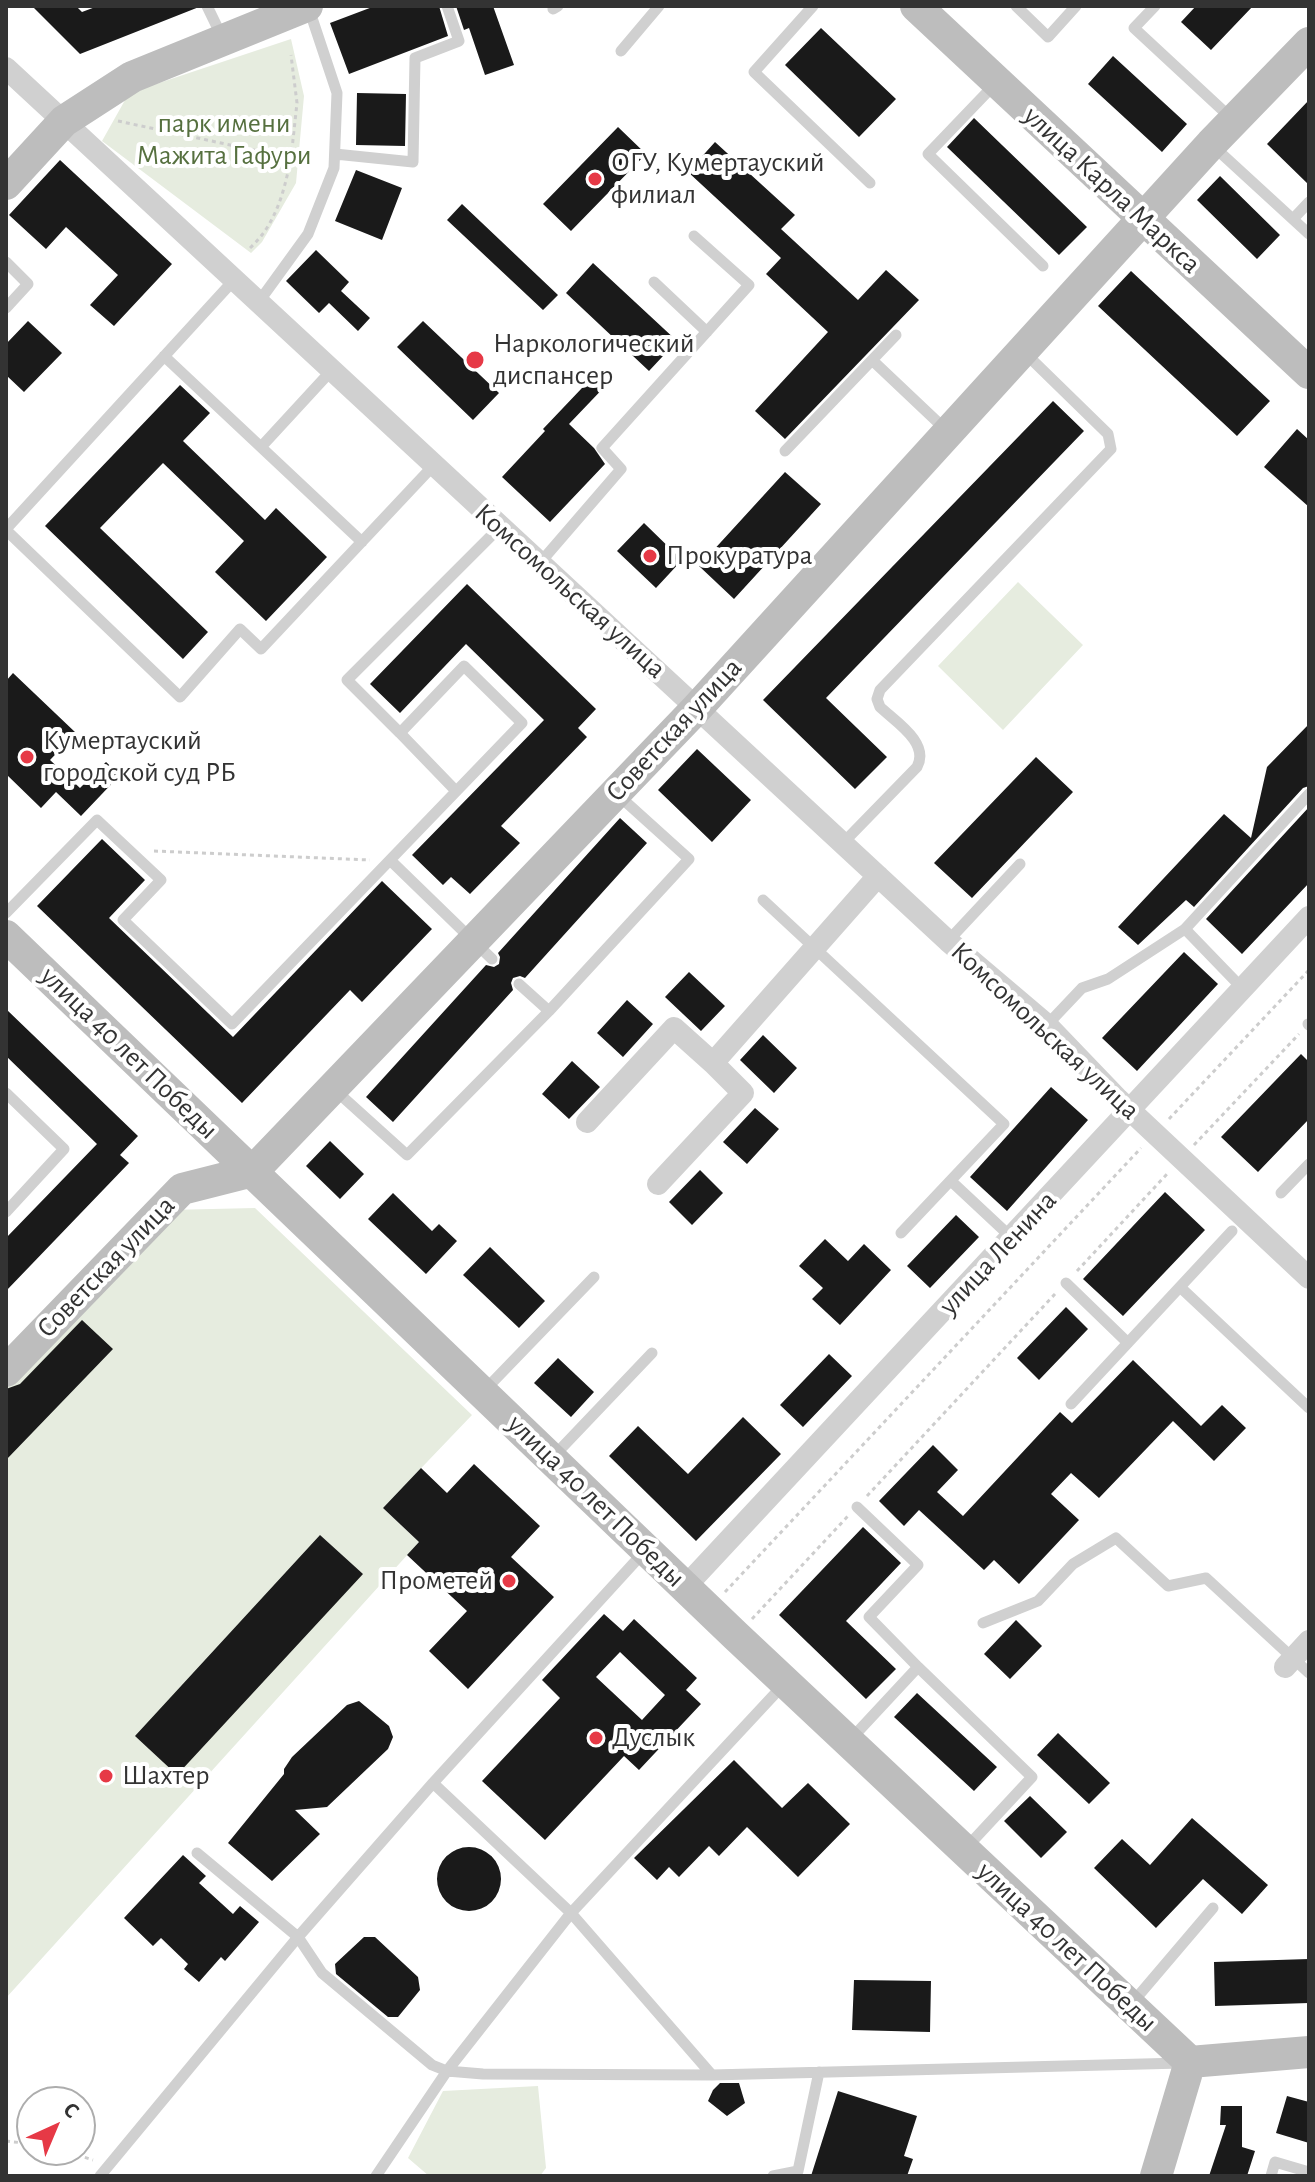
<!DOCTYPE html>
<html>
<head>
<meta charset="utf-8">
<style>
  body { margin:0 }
  #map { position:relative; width:1315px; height:2182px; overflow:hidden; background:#fff; font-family:"Alegreya Sans",sans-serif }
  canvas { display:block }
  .frame { position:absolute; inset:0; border:8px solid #333; pointer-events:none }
  .north { position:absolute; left:16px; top:2086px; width:80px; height:80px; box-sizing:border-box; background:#fff; border:2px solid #adadad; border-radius:50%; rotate:44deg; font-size:22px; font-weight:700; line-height:32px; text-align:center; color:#333 }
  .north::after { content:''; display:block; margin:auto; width:28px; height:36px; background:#e63946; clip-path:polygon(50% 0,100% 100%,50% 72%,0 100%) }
</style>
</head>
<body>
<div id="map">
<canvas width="1315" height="2182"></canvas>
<div class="frame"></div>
<div class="north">С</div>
</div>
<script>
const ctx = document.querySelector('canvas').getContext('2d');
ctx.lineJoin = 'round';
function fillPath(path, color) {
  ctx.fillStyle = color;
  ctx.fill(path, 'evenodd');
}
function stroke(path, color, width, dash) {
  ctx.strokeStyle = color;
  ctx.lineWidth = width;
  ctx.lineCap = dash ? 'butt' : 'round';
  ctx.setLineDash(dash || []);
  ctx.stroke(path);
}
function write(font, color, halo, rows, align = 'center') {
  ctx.font = font + ' "Alegreya Sans",sans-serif';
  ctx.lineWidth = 8;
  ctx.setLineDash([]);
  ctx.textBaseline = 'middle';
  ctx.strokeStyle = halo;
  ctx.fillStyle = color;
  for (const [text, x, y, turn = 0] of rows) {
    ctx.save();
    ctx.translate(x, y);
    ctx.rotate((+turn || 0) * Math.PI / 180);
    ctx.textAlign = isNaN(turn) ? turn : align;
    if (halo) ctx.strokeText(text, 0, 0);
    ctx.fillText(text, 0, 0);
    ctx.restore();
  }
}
fillPath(new Path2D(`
  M291 39 304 96 296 183 262 242 251 253 102 141 129 93Z
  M1018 582 1083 645 1003 730 938 666Z
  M255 1208 472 1415 383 1508 419 1542 6 1998V1381L169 1210Z
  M538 2086 546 2168 540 2176H429L408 2158 443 2091Z`), '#e6ecdf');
fillPath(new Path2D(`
  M32 6H76L82 12 98 6 199 7 80 54Z
  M375 6H439L448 36 349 74 330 23Z
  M456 6H493L514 65 485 75 469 28 464 30Z
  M1196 6H1253L1211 50 1181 22Z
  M821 28 896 99 859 137 785 65Z
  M1113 56 1187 124 1162 152 1088 84Z
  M357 93 406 94 405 146 356 145Z
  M1309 100V185L1267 144Z
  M974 118 1087 227 1059 255 947 147Z
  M618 127 646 154 571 231 543 204Z
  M715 142 795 215 781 229 858 300 886 270 919 300 785 439 755 411 828 332 766 274 781 258 688 172Z
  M60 160 172 264 114 326 90 305 118 275 66 227 46 249 9 215Z
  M356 170 402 188 382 240 335 221Z
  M1220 176 1280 235 1257 259 1197 200Z
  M462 204 558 295 543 310 447 220Z
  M316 250 349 282 341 291 370 318 358 331 329 303 319 313 286 281Z
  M593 263 677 341 649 371 566 293Z
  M1131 271 1270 401 1237 436 1098 306Z
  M28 321 62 353 24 392 6 375V344Z
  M423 321 499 393 473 420 397 347Z
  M601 368 612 379 569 424 594 448 605 464 550 522 502 477 545 431 543 429Z
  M180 385 210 413 183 441 265 520 276 508 327 557 266 621 215 572 244 541 163 463 100 528 208 632 183 659 45 526Z
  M1053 401 1084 431 826 698 887 757 855 789 763 700Z
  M1297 429 1309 440V507L1264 467Z
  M785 472 821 504 734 599 699 566Z
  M644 523 682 560 656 588 617 551Z
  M467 584 596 709 578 728 587 737 501 826 520 843 470 894 451 877 443 885 412 855 544 720 466 644 400 713 370 684Z
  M13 673 76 733 50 760 80 788 106 762 120 775 81 816 56 792 41 808 6 774V681Z
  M1309 724V786L1303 788 1194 907 1186 900 1138 945 1118 927 1224 814 1251 838 1267 767Z
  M697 749 751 800 712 842 658 790Z
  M1036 757 1073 792 972 898 934 863Z
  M1309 807V883L1242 954 1206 919Z
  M620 818 647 843 525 978 520 976 513 978 511 983 513 990 393 1122 366 1097 486 965 494 967 499 964 500 957 498 953Z
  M102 839 145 880 109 918 233 1037 382 881 432 929 362 1002 350 990 242 1103 37 906Z
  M1184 952 1218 984 1137 1071 1102 1038Z
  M689 972 725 1006 701 1031 665 997Z
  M627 1000 653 1024 623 1057 597 1033Z
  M6 1009 138 1136 120 1155 129 1163 6 1291V1238L97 1144 6 1056Z
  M763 1035 797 1068 774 1093 740 1060Z
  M1301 1054 1309 1062V1119L1258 1172 1221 1137Z
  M572 1061 600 1087 569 1119 542 1094Z
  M1051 1087 1088 1120 1007 1211 970 1177Z
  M755 1108 779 1129 747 1164 723 1142Z
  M330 1141 364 1174 340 1199 306 1166Z
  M700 1170 723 1193 692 1225 669 1202Z
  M1165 1192 1205 1230 1123 1316 1083 1279Z
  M393 1193 432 1231 439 1224 457 1241 426 1274 368 1219Z
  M956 1215 979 1237 930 1288 907 1266Z
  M825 1239 848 1261 864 1244 891 1270 840 1325 812 1299 823 1288 799 1266Z
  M490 1247 545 1301 519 1328 463 1275Z
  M1066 1307 1088 1329 1039 1380 1017 1358Z
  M82 1320 113 1349 6 1460V1389L20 1384Z
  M829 1354 852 1376 803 1427 780 1405Z
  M558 1358 594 1392 571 1417 534 1383Z
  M1133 1360 1201 1426 1222 1405 1246 1428 1214 1461 1173 1421 1099 1498 1071 1473 1051 1494 1079 1520 1019 1584 994 1560 984 1570 919 1510 904 1526 879 1501 933 1445 958 1470 937 1492 963 1516 1060 1412 1072 1423Z
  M743 1417 781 1454 696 1541 609 1456 638 1426 688 1474Z
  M474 1464 540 1526 511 1557 554 1597 468 1689 429 1651 467 1611 407 1555 419 1542 383 1508 421 1468 447 1493Z
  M863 1527 901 1563 846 1621 896 1669 866 1699 779 1615Z
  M320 1535 363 1574 177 1775 135 1736Z
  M604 1614 623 1631 634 1619 697 1678 686 1690 701 1704 639 1770 624 1756 545 1840 482 1781 560 1698 542 1680ZM620 1652 665 1695 642 1720 596 1677Z
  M1016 1620 1042 1646 1010 1679 984 1654Z
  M917 1693 997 1767 974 1791 894 1717Z
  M359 1701 389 1726 393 1737 388 1749 327 1807 295 1810 320 1834 272 1881 228 1843 284 1774V1769L292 1757 347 1705Z
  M1058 1733 1110 1783 1089 1804 1037 1755Z
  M734 1760 782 1808 808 1783 850 1824 798 1877 747 1827 719 1856 709 1846 679 1877 669 1867 657 1880 634 1858Z
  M1030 1796 1067 1832 1041 1858 1004 1821Z
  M1192 1818 1268 1885 1242 1914 1203 1879 1156 1928 1094 1868 1122 1839 1150 1865Z
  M437 1879a32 32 0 1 1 64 0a32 32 0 1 1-64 0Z
  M183 1855 206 1876 199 1883 233 1914 240 1906 259 1922 225 1961 221 1957 199 1982 184 1969 188 1964 161 1938 153 1946 124 1918Z
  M364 1937H375L418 1977 420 1990 398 2017H388L336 1974 335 1964Z
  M1309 1959V2003L1215 2006 1214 1962Z
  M854 1980 931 1981 930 2032 852 2030Z
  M720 2083H739L745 2103 727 2116 708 2101 713 2090Z
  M838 2091 917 2116 904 2156 913 2159 907 2176H811Z
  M1287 2096 1309 2102V2143L1276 2133Z
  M1221 2106H1242V2147L1255 2151 1247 2176H1209L1226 2125H1220Z`), '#1a1a1a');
stroke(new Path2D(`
  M118 121 291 158 297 103 291 55
  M250 248C276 224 284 192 291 158
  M154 851 370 860
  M1169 1119 1309 970
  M1194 1145 1299 1034
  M1077 1271 1167 1174
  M867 1496 1055 1294
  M725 1592 1141 1148
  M752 1619 848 1516
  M6 2141 32 2144
  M62 2150 93 2160`), '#cdcdcd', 3, [4, 4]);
stroke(new Path2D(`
  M207 6 222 37
  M813 6 754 72 870 183
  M1016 6 1048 37 1076 6
  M1155 6 1134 28 1231 118
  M553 9 558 6
  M621 51 659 6
  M996 83 928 154 1043 266
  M1212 145 1309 234
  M335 154 413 162 415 58 459 41 447 6
  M1293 219 1309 202
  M6 262 28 284 6 308
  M654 282 707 332
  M258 303 308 234 334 168 337 93 309 9
  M164 356 362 542
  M872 360 946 430
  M261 447 331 371
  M785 451 896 335
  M6 529 234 280
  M6 530 180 697 240 629 261 649 433 466
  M539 564 621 469 602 448 749 285 694 236
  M400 733 456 791
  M843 843 917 767C930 743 896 722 880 707L877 699 880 690 1111 449 1108 434 1026 354
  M390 860 492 959
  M763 900 1004 1124 901 1233
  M6 913 97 820 161 880 123 920 232 1024 522 723 464 666 400 733 347 680 499 528
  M1185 929 1242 988
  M948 941 1020 864
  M549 1011 689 859 617 794
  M1308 1024 1309 1025
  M1047 1025 1082 988 1108 979 1185 929 1309 794
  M335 1090 407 1155 549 1011 519 984
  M6 1093 64 1149 6 1212
  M951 1181 1012 1238
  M1281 1193 1309 1164
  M1066 1283 1128 1343
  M1180 1287 1309 1408
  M483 1392 594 1277
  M1071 1404 1232 1231
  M552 1458 652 1353
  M643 1553 433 1783 571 1913 785 1683
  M983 1623 1038 1601 1073 1564 1116 1538 1168 1586 1206 1578 1309 1673
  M918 1667 1032 1777 967 1847
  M851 1739 918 1667 869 1617 918 1565 857 1507
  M197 1853 298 1937 322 1973 432 2065 447 2071 483 2074 712 2075 1182 2063
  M1133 2002 1213 1908
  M100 2176 298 1937 433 1783
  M376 2176 447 2071 571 1913 712 2075
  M773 2176 798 2171 819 2072
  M1271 2176 1275 2162 1309 2172`), '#d0d0d0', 11);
stroke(new Path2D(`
  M6 68 948 941 1047 1025 1118 1099 1309 1278
  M587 1122 674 1028 713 1063 878 876
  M658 1184 743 1093 713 1063
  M685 1587 1309 917
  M1285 1667 1309 1641`), '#d0d0d0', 22);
stroke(new Path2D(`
  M916 6 1309 373
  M6 184 64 121 132 77 307 6
  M6 936 736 1636 1190 2062
  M6 1371 182 1189 253 1171 697 708 1211 144 1309 43
  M1190 2062 1309 2052
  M1156 2176 1190 2062`), '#bdbdbd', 32);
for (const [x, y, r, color] of [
  [595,179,8,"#e63946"],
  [475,360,10,"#e63946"],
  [650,556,8,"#e63946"],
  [27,757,8,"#e63946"],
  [509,1581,8,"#e63946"],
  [596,1738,8,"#e63946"],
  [106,1776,8,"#e63946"]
]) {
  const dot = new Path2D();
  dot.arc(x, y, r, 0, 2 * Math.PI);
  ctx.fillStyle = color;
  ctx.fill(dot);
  stroke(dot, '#fff', 3);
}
write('28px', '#56703f', '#fff', [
  ["парк имени",224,124],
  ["Мажита Гафури",224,156]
]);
write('28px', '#333', '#fff', [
  ["ОГУ, Кумертауский",611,163],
  ["филиал",611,195],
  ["Наркологический",493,344],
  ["диспансер",493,376],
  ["Прокуратура",666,556],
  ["Кумертауский",43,741],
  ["городской суд РБ",43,773],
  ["Прометей",493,1581,"right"],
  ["Дуслык",612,1738],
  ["Шахтер",122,1776]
], 'left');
write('28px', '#333', '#fff', [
  ["улица Карла Маркса",1112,190,43],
  ["Комсомольская улица",570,591,42],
  ["Советская улица",674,730,-47],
  ["Комсомольская улица",1045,1031,43],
  ["улица 40 лет Победы",129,1053,44],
  ["улица Ленина",998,1253,-47],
  ["Советская улица",106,1267,-46],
  ["улица 40 лет Победы",596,1501,44],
  ["улица 40 лет Победы",1067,1947,43]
]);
</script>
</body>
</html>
